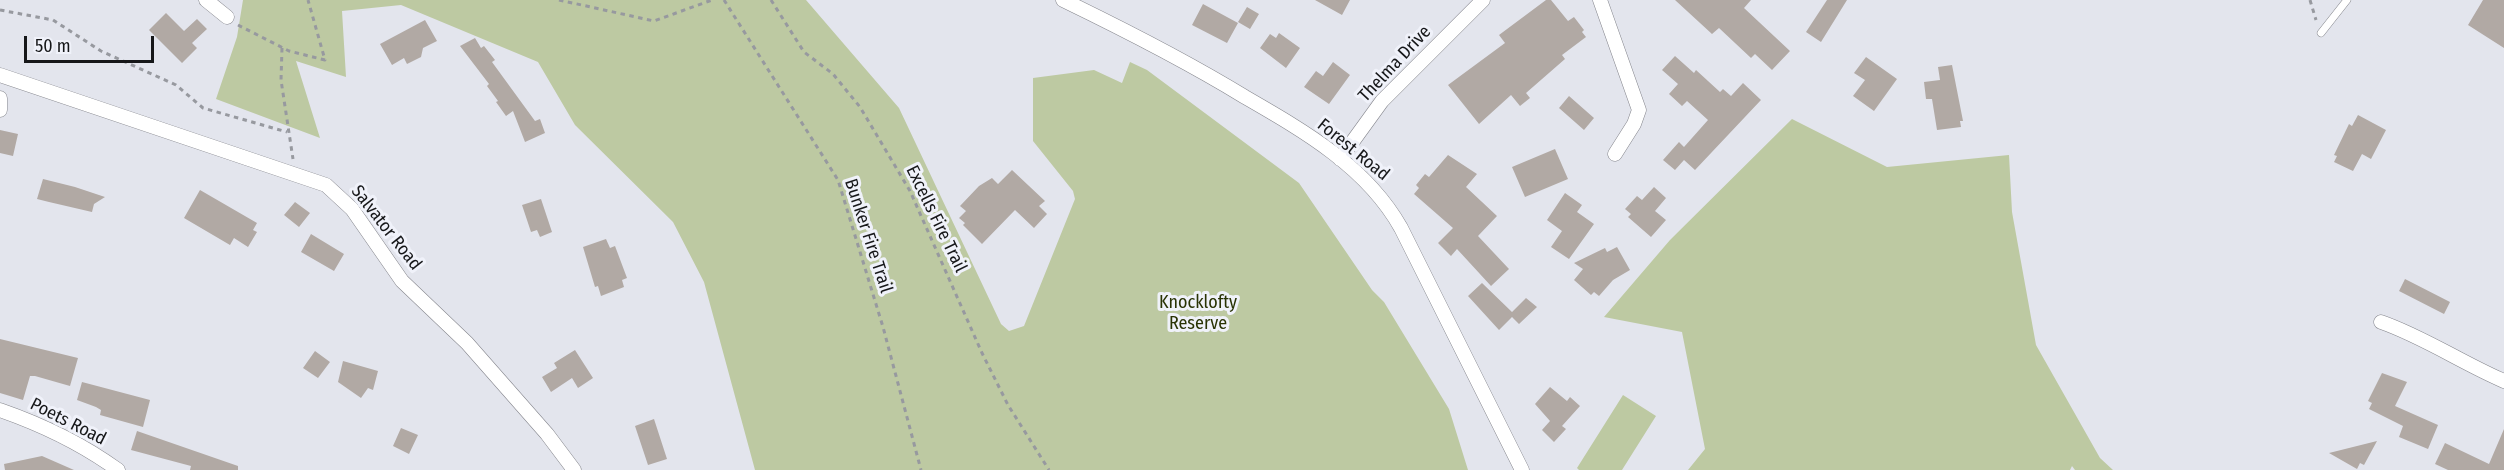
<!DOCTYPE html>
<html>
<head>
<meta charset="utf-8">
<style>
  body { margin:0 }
  #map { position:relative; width:2504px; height:470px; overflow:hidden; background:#e3e5ed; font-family:"Fira Sans Condensed",sans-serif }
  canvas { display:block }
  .scale { position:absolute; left:24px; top:36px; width:130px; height:27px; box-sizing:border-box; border:3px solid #161719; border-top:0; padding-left:8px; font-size:18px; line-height:21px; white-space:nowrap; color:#161719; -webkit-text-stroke:4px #f0f2fa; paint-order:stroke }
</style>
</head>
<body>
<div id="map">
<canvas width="2504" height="470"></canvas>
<div class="scale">50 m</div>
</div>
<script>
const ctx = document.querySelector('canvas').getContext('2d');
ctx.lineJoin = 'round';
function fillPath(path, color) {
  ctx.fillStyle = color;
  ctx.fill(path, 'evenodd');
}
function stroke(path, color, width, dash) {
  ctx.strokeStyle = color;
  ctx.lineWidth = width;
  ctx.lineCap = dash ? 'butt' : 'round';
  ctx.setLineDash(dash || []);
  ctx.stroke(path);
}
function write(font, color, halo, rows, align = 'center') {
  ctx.font = font + ' "Fira Sans Condensed",sans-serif';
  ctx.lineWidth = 6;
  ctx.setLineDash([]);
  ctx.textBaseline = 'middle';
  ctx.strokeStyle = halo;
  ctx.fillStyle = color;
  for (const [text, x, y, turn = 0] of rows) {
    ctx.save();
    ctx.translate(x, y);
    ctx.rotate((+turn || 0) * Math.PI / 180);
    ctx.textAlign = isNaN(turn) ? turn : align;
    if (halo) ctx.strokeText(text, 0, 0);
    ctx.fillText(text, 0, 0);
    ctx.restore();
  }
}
fillPath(new Path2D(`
  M243 0H806L899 108 1001 324 1009 331 1024 326 1075 199 1073 191 1033 141V78L1094 70 1122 83 1130 62 1147 70 1299 183 1372 290 1384 302 1449 409 1468 470H755L704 282 673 222 575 125 538 62 401 5 342 11 346 77 296 61 320 138 216 99 237 37Z
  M1792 119 1887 167 2009 155 2012 212 2036 345 2100 458 2113 470H2075L2072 466 2070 470H1688L1705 449 1682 332 1604 317 1670 240Z
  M1623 395 1656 416 1622 470H1579L1577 468Z`), '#bdc9a2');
fillPath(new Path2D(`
  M1315 0H1350L1342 15Z
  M1546 0H1551L1568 21 1574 17 1584 30 1582 32 1586 37 1562 55 1565 59 1526 93 1530 98 1520 106 1511 95 1479 124 1448 85 1505 43 1499 35Z
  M1675 0H1751L1744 8 1790 51 1772 70 1755 54 1751 58 1719 28 1712 34Z
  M1827 0H1847L1821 42 1806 32Z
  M2483 0H2504V48L2468 25Z
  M1203 4 1238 23 1227 43 1192 25Z
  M1247 7 1259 14 1250 29 1238 22Z
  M166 13 184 31 197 19 207 29 192 43 197 48 182 63 149 30Z
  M425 20 437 41 423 48 421 57 407 64 404 58 392 65 380 44Z
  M1279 33 1300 48 1286 68 1260 48 1270 34 1276 38Z
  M475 38 481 48 484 46 495 60 492 62 535 121 540 119 545 133 525 142 513 111 506 116 496 102 498 101 487 86 489 84 460 46Z
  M1675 56 1694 73 1696 70 1720 92 1723 89 1731 96 1743 83 1761 100 1695 170 1684 160 1675 170 1663 160 1679 142 1684 147 1708 120 1687 101 1682 106 1669 94 1678 84 1662 70Z
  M1866 57 1897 79 1874 111 1853 96 1865 80 1854 73Z
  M1333 62 1350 75 1329 104 1304 87 1316 71 1323 76Z
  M1952 65 1963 121H1960L1961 127 1937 130 1932 99H1926L1924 82 1940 80 1938 67Z
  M1569 96 1594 118 1584 130 1559 108Z
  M2358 115 2386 130 2371 159 2362 154 2353 171 2334 162 2337 156 2334 155 2349 124 2352 126Z
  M0 130 18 134 13 156 0 153Z
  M1555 149 1568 179 1525 197 1512 167Z
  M1448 155 1477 174 1466 187 1497 216 1478 236 1509 269 1491 286 1457 249 1451 256 1438 243 1453 228 1414 194 1419 188 1416 185 1425 174 1429 177Z
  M1012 170 1045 201 1039 206 1047 214 1034 228 1015 210 982 244 963 225 965 223 959 218 966 211 960 206 979 186 992 178 998 184Z
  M43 179 75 187 105 197 94 204 92 212 49 202 37 199Z
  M1654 187 1666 198 1655 211 1666 220 1651 237 1628 217 1631 214 1625 209 1637 196 1642 200Z
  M200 190 257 223 253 230 257 232 248 247 234 238 230 245 184 218Z
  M1565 193 1582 205 1577 212 1594 224 1569 259 1551 247 1562 231 1547 220Z
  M541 199 552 232 540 237 537 230 531 232 522 205Z
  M295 202 310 213 299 227 284 215Z
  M311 234 344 254 334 271 301 252Z
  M606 239 610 248 615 246 627 278 622 280 624 287 601 296 598 286 595 287 583 247Z
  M1617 247 1630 270 1613 280 1599 296 1594 292 1591 295 1574 280 1583 269 1574 263 1605 248 1607 252Z
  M2405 279 2450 302 2444 314 2399 291Z
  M1482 283 1512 312 1526 298 1537 307 1519 324 1512 317 1499 330 1468 296Z
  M0 339 78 358 70 386 35 376H30L23 400 0 393Z
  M575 350 593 378 578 388 572 378 551 392 542 377 557 368 554 363Z
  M315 351 330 362 318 378 303 368Z
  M343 361 378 371 373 390 368 388 361 398 338 382Z
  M2382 373 2407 382 2395 406 2438 425 2428 449 2399 437 2403 426 2369 409 2372 403 2368 401Z
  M82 382 150 400 143 427 100 415 101 410 96 407 77 400Z
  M1550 387 1567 401 1570 397 1580 406 1562 426 1566 429 1554 442 1542 430 1550 421 1535 404Z
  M654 419 667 459 648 465 635 426Z
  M401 428 418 435 409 454 393 446Z
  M2504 429V470H2448L2435 464 2445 443 2489 464Z
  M137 431 238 466V470H190L191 466 131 450Z
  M2377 441 2364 465 2360 463 2357 469 2329 453Z
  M42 456 74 470H5L4 464Z`), '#b1a9a4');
const lane = new Path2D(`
  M2321 33 2347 0`);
const street = new Path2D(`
  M206 0 227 17
  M1063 0C1125 30 1186 61 1245 97 1304 131 1367 167 1401 228L1522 470
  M1600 0 1639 110 1634 124 1615 154
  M0 75 326 185 352 209 402 281 467 343 547 434 574 470
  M0 98V110
  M1340 159 1382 101 1483 0
  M2381 322C2424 337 2462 363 2504 381
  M0 410C43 425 81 443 118 470`);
stroke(lane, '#84858c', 8);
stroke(street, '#84858c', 15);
stroke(new Path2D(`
  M559 0 654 21 712 0
  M724 0 838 180 883 327 921 470
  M771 0 804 52 833 74 860 107 910 191 982 353 1008 405 1049 470
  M2310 0 2316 20
  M0 10 53 20 101 51 176 85 203 108 287 132
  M238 25 289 51 325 60 308 0
  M282 48 281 80 293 159`), '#97999f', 3, [4.5, 4.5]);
stroke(lane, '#fff', 7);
stroke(street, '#fff', 14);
write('18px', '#161719', '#f0f2fa', [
  ["Thelma Drive",1395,64,-47],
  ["Forest Road",1353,150,39],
  ["Excells Fire Trail",936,219,64],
  ["Salvator Road",386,228,52],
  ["Bunker Fire Trail",868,236,72],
  ["Poets Road",68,422,27]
]);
write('18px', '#293304', '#f0f2fa', [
  ["Knocklofty",1198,303],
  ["Reserve",1198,324]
]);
</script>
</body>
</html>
